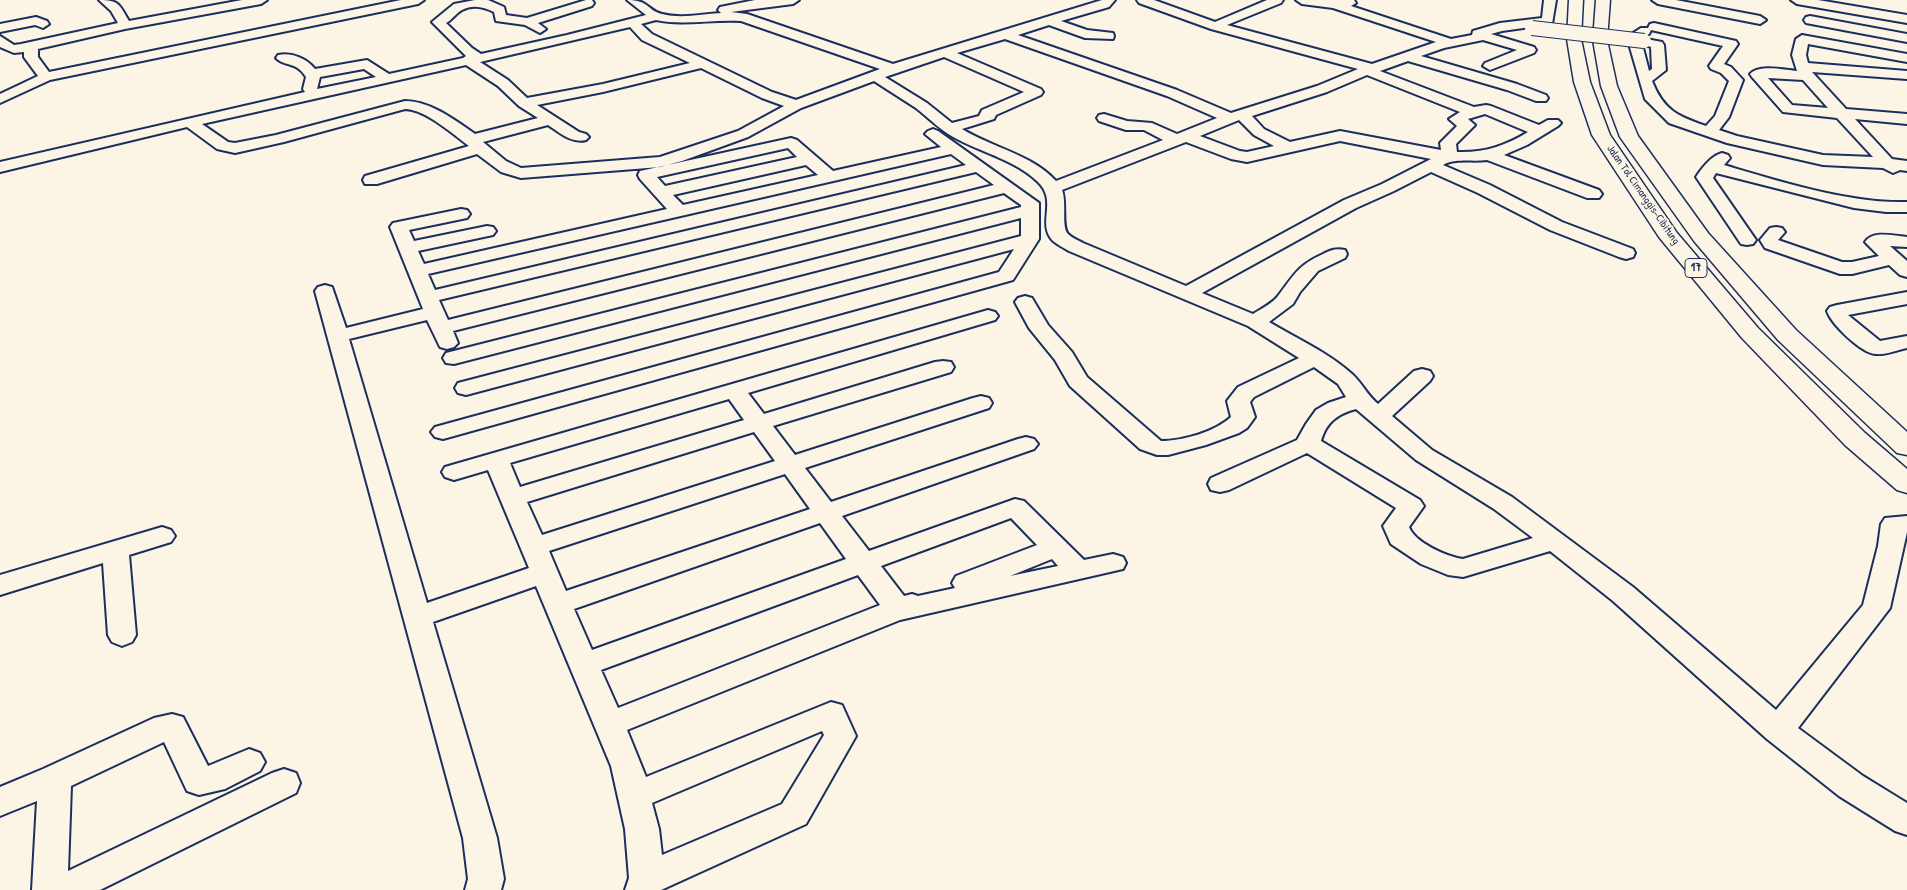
<!DOCTYPE html>
<html>
<head>
<meta charset="utf-8">
<style>
  body { margin:0 }
  canvas { display:block; background:#fcf5e5 }
</style>
</head>
<body>
<canvas width="1907" height="890"></canvas>
<script>
const ctx = document.querySelector('canvas').getContext('2d');
ctx.lineJoin = 'round';
function stroke(path, color, width, dash) {
  ctx.strokeStyle = color;
  ctx.lineWidth = width;
  ctx.lineCap = dash ? 'butt' : 'round';
  ctx.setLineDash(dash || []);
  ctx.stroke(path);
}
function fillPath(path, color) {
  ctx.fillStyle = color;
  ctx.fill(path, 'evenodd');
}
function write(font, color, halo, rows, align = 'center') {
  ctx.font = font + ' "Patrick Hand",sans-serif';
  ctx.lineWidth = 4;
  ctx.setLineDash([]);
  ctx.textBaseline = 'middle';
  ctx.strokeStyle = halo;
  ctx.fillStyle = color;
  for (const [text, x, y, turn = 0] of rows) {
    ctx.save();
    ctx.translate(x, y);
    ctx.rotate((+turn || 0) * Math.PI / 180);
    ctx.textAlign = isNaN(turn) ? turn : align;
    if (halo) ctx.strokeText(text, 0, 0);
    ctx.fillText(text, 0, 0);
    ctx.restore();
  }
}
const minor = new Path2D(`
  M99 0C119 0 119 4 129 21L242 0H267L261 4 125 29 38 49V57L49 72 401 0H424L418 4 50 80 0 103V94L38 76 24 57V52L14 53 0 47V36L14 45 21 44 118 23 111 11Z
  M475 0H488L504 7 506 15 527 18 586 0H592L594 3 592 6 538 23 546 29 540 33 525 25 496 21 494 12C484 7 473 4 462 10 456 13 452 20 446 23L472 48 481 54 567 35 646 15 627 0C650 0 646 10 662 14 681 19 702 14 721 13L718 10 720 7 755 0H799L793 4 731 12 747 14 893 64 1102 0H1115L1109 7 1061 21 1087 30 1113 33 1114 36 1113 39 1085 38 1049 25 1018 35 1177 90 1231 113 1317 86 1358 69 1211 29 1139 3 1137 0H1154L1215 22 1267 0H1283L1281 3 1227 25 1372 64 1436 42 1333 8 1302 4 1296 0H1354L1356 3 1351 6 1451 39 1472 35 1473 31 1500 23 1542 18 1544 0H1556L1552 24 1502 31 1491 34 1534 47 1536 50 1534 53 1490 70 1483 66 1485 63 1517 50 1483 40 1444 48 1421 56 1517 84 1546 95 1548 98 1546 101H1536L1507 90 1408 61 1380 71 1474 107 1486 105 1491 106 1539 125 1548 120H1558L1561 123 1558 126 1527 145 1504 155 1599 190 1602 194 1599 198H1587L1487 160C1473 162 1455 158 1443 165L1490 185 1562 222 1633 249 1635 253 1633 257 1626 259 1619 257 1550 230 1478 193 1431 172 1394 191 1356 208 1202 293 1253 314C1261 309 1273 303 1278 296 1295 274 1297 266 1323 254 1331 250 1336 248 1345 250L1347 254 1345 258 1318 271 1300 292 1293 304 1269 322C1296 338 1329 353 1352 374 1362 383 1367 395 1378 404L1414 371 1422 369 1430 371 1433 376 1430 381 1392 416 1432 450 1512 497 1633 587 1776 710 1863 605 1878 546 1881 524 1885 518 1907 516V532L1890 608 1798 728 1863 776 1907 803V835L1895 831 1839 796 1767 739 1613 601 1550 551 1463 577 1448 575 1421 564 1391 544 1383 526 1396 508 1307 453 1229 490 1220 492 1211 490 1208 484 1211 478 1297 440 1306 424 1316 410 1328 403 1346 397 1338 384 1314 367 1254 397 1250 402 1255 417 1247 428 1239 433 1206 445 1168 455H1157L1140 449 1070 386 1055 360 1029 328 1015 302 1018 298 1025 296 1032 298 1048 325 1072 352 1087 377 1161 441C1182 441 1215 432 1231 417L1227 401 1238 387 1299 358 1248 326 1069 251C1064 248 1058 245 1053 241 1036 223 1059 201 1037 181 1016 161 984 153 959 140 942 132 930 119 916 108 902 99 888 90 874 81L801 108 748 137 682 161 660 167 521 178 501 172 477 154 377 184H365L363 180 365 176 469 146C454 135 425 109 405 109L284 142 235 153 217 149 187 127 0 172V162L305 92 303 89 306 77C296 61 285 67 276 58L278 55C292 52 307 59 315 69L367 60 389 74 463 58 466 56 432 22 454 4ZM656 20C684 26 712 19 741 21L880 69 796 100 772 92 652 34 641 24ZM630 27 642 40 690 63 603 84 527 98 508 80 480 62ZM1005 39 1167 96 1217 118 1177 134 1152 123 1127 121 1104 114 1099 115 1097 118 1099 121 1126 130H1144L1163 140 1056 181C1031 154 993 148 962 129L994 119 996 115 1041 95 1043 92 1041 89 957 53ZM944 57 1024 92 982 110 979 116 952 123 927 103 885 77ZM466 65 498 86 519 106 538 118 475 134C455 120 430 101 405 101L276 135 235 143 228 142 202 124ZM701 68 762 98 784 106 738 131 660 157 521 168 506 161 483 142 548 125C559 132 572 144 586 140L589 137 586 134 579 132 537 105 603 92ZM364 69 376 77 317 89 320 77ZM1367 75 1460 112 1449 119 1457 126 1440 143 1441 150 1340 131 1290 142 1264 129 1252 116 1327 92ZM1485 114 1528 132C1505 146 1484 153 1457 152L1456 144 1475 125 1468 119ZM1239 120 1254 135 1274 146 1247 152 1240 151 1200 136ZM1340 141 1431 159 1382 184 1344 200 1186 286 1083 243C1078 240 1072 238 1068 234 1061 227 1067 203 1062 190L1186 142 1231 159 1247 162ZM1356 409 1416 460 1494 509 1533 538 1463 559C1447 557 1414 542 1409 527L1424 506 1420 500 1321 441C1326 423 1337 414 1356 409Z
  M1652 0H1676L1760 16 1766 20 1760 24 1658 4Z
  M1791 0H1818L1907 15V23L1797 4Z
  M1810 16 1907 34V42L1806 23 1804 20 1806 17Z
  M36 17 47 21 49 24 43 28 35 25 0 32V24Z
  M1654 23 1736 41 1738 44 1724 64 1731 67 1743 80 1729 117 1719 130 1737 136 1823 155 1873 157 1837 118 1783 112 1752 77 1750 74C1759 64 1785 70 1797 71L1792 55 1796 39 1802 35 1907 54V62L1808 44 1806 55 1808 63 1907 71V79L1812 72 1846 109 1907 114V124L1855 119 1892 159 1907 161V171L1900 170 1893 173 1883 168 1823 165 1727 143 1669 123 1645 99 1627 37 1641 28H1648L1650 24ZM1651 30 1723 46 1709 66 1711 69 1721 73 1729 81 1715 116 1706 126C1678 116 1664 111 1652 81L1666 70 1664 45 1662 42 1641 38 1649 34ZM1642 44 1651 47 1652 69 1649 71ZM1768 78 1803 80 1828 108 1792 105Z
  M933 129 938 131 1039 203V239L1013 280 443 439 435 437 431 432 435 427 999 272 1014 249 466 395 458 393 455 388 458 383 1021 236V218L454 364 446 363 443 358 446 353 1021 207V205L1004 193 453 331 458 343 454 347 447 349 440 347 427 320 349 339 427 603 529 568 488 470 454 480 445 477 442 472 445 467 988 310 995 312 998 316 995 320 748 393 764 414 935 362 943 361 951 362 954 367 951 372 773 426 795 455 973 398 981 396 989 398 992 403 989 408 805 468 831 502 1018 439 1026 437 1034 439 1038 444 1034 449 842 516 869 551 1015 499 1024 501 1084 560 1113 554 1123 557 1126 563 1123 569 900 620 627 730 646 777 831 702 842 705 856 736 806 824 661 890H625L629 878 625 829 611 766 536 586 433 622 497 838 504 879 501 890H465L468 879 463 838 315 291 318 287 325 285 332 287 346 328 423 309 390 227 393 223 461 209 467 210 470 214 467 218 409 230 414 241 487 226 493 227 496 231 493 235 418 251 424 264 667 209 640 179 638 175 640 171 791 138 797 140 833 171 941 147 925 134 928 131ZM788 148 797 157 665 186 657 177ZM951 154 966 165 435 290 428 274ZM806 165 818 175 683 205 673 195ZM976 172 994 185 448 320 439 300ZM729 399 744 420 520 487 510 463ZM754 432 775 461 542 535 527 502ZM785 474 810 509 566 591 549 551ZM1011 518 1037 545 956 576 952 583 955 588 918 596 912 594 904 596 881 566ZM820 523 846 559 592 650 574 609ZM1052 559 1058 566 1010 576ZM858 575 880 605 618 708 601 670ZM822 731 824 735 782 804 662 855 659 829 652 803Z
  M1722 153 1728 155 1730 158 1724 165C1778 181 1851 204 1907 202V212H1886L1854 208 1716 173 1713 178 1756 240 1753 244 1747 245 1741 244 1696 177C1702 168 1711 156 1722 153Z
  M1776 227 1782 228 1785 232 1778 240 1842 262H1852L1879 256 1865 242C1873 230 1894 236 1907 237V247L1890 246 1907 261V277L1900 275 1889 265 1852 274H1840L1765 248 1760 240 1770 228Z
  M1907 292V304L1848 315 1880 341 1907 336V348C1897 350 1886 355 1876 354 1862 354 1831 324 1827 311L1830 307 1837 305Z
  M162 527 171 530 175 536 171 542 129 555 136 635 132 642 122 646 112 642 108 635 103 563 0 595V575Z
  M172 714 183 717 208 766 249 749 260 753 265 762 260 771 225 789 199 795 187 791 164 742 71 786 68 871 272 773 284 769 296 773 300 783 296 793 100 890H32L37 801 0 816V787L43 769 154 718Z`);
const highway = new Path2D(`
  M1569 0H1583L1581 39 1590 82 1610 135 1677 233 1758 328 1865 433 1907 469V493L1897 490 1845 445 1742 338 1659 237 1592 135 1574 82 1567 39Z
  M1596 0H1610L1607 40 1617 86 1638 136 1708 233 1796 330 1907 432V455L1897 453 1778 340 1694 241 1620 137 1601 86 1593 40Z`);
stroke(minor, '#1b2f5e', 4);
stroke(highway, '#1b2f5e', 3);
fillPath(minor, '#fcf5e5');
fillPath(highway, '#fcf5e5');
const minorBridge = new Path2D(`
  M1532 28 1644 41`);
stroke(minorBridge, '#1b2f5e', 16, []);
stroke(minorBridge, '#fcf5e5', 14);
write('11px', '#1b2f5e', '#fcf5e5', [
  ["Jalan Tol Cimanggis–Cibitung",1643,195,55]
]);
for (const [x, y, w] of [
  [1696,268,22]
]) {
  const box = new Path2D();
  box.roundRect(x - w / 2, y - 9.5, w, 19, 4);
  ctx.fillStyle = '#fcf5e5';
  ctx.fill(box);
  stroke(box, '#1b2f5e', 1);
}
write('bold 12px', '#1b2f5e', null, [
  ["17",1696,268]
]);
</script>
</body>
</html>
